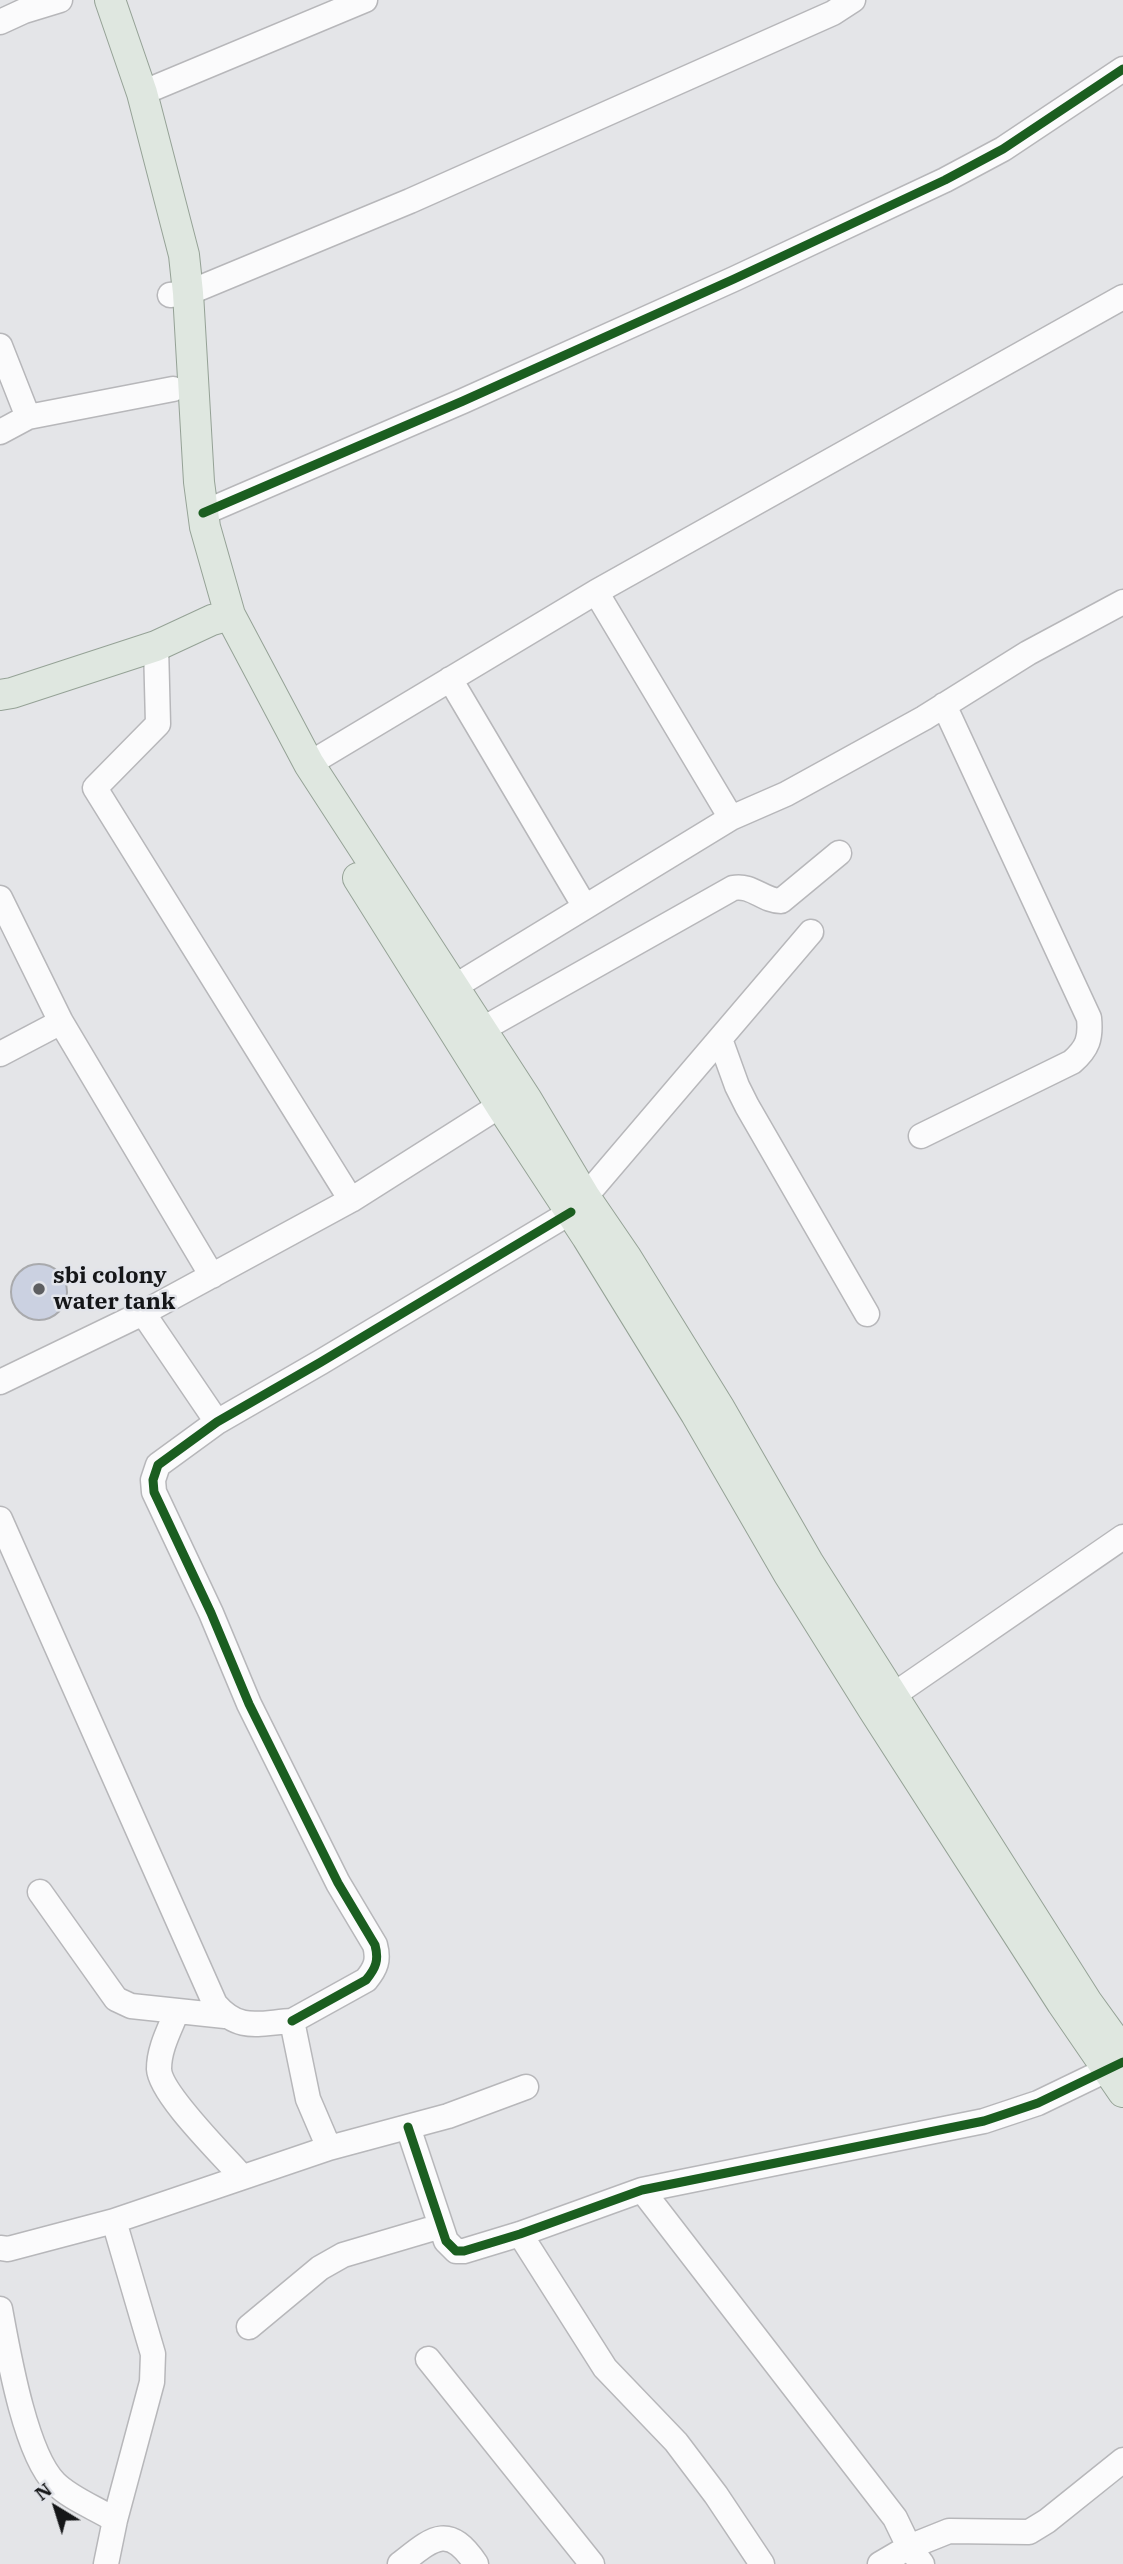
<!DOCTYPE html>
<html>
<head>
<meta charset="utf-8">
<style>
  body { margin:0 }
  #map { position:relative; width:1123px; height:2564px; overflow:hidden; background:#e4e5e8; font-family:"IBM Plex Serif",serif }
  canvas { display:block }
  .north { position:absolute; left:21px; top:2473px; width:70px; height:70px; -webkit-text-stroke:5px #e2e4ea; paint-order:stroke; rotate:322deg; font-size:19px; font-weight:700; line-height:28px; text-align:center; color:#151618 }
  .north::after { content:''; display:block; margin:auto; width:24px; height:32px; background:#151618; clip-path:polygon(50% 0,100% 100%,50% 72%,0 100%) }
</style>
</head>
<body>
<div id="map">
<canvas width="1123" height="2564"></canvas>
<div class="north">N</div>
</div>
<script>
const ctx = document.querySelector('canvas').getContext('2d');
ctx.lineJoin = 'round';
function fillPath(path, color) {
  ctx.fillStyle = color;
  ctx.fill(path, 'evenodd');
}
function stroke(path, color, width, dash) {
  ctx.strokeStyle = color;
  ctx.lineWidth = width;
  ctx.lineCap = dash ? 'butt' : 'round';
  ctx.setLineDash(dash || []);
  ctx.stroke(path);
}
function write(font, color, halo, rows, align = 'center') {
  ctx.font = font + ' "IBM Plex Serif",serif';
  ctx.lineWidth = 5;
  ctx.setLineDash([]);
  ctx.textBaseline = 'middle';
  ctx.strokeStyle = halo;
  ctx.fillStyle = color;
  for (const [text, x, y, turn = 0] of rows) {
    ctx.save();
    ctx.translate(x, y);
    ctx.rotate((+turn || 0) * Math.PI / 180);
    ctx.textAlign = isNaN(turn) ? turn : align;
    if (halo) ctx.strokeText(text, 0, 0);
    ctx.fillText(text, 0, 0);
    ctx.restore();
  }
}
const building = new Path2D(`
  M11 1292a28 28 0 1 1 56 0a28 28 0 1 1-56 0Z`);
fillPath(building, '#cbd1e1');
stroke(building, '#a9aaad', 2);
const minor = new Path2D(`
  M0 22 24 11 60 0
  M142 93 365 0
  M170 295 188 293 410 201 833 13 853 0
  M0 346 28 417 173 389
  M0 432 28 417
  M203 513 463 401 734 279 945 180 1003 149 1123 69
  M596 592 731 818 786 794 924 718 1028 653 1123 602
  M156 646 158 724 95 788 351 1200
  M450 679 585 907
  M309 764 596 592 1123 297
  M0 898 61 1022 212 1276
  M454 987 731 818
  M481 1030 733 888C752 884 763 901 781 901L839 853
  M720 1039 737 1086 747 1106 867 1314
  M0 1054 61 1022
  M921 1136 1072 1062C1088 1048 1091 1038 1089 1018L944 705
  M585 1197 811 932
  M143 1313 217 1422
  M0 1382 143 1313 351 1200 515 1096
  M0 1519 215 2004C239 2032 258 2023 292 2021L308 2099 329 2148
  M879 1705 1123 1537
  M40 1892 116 1999 131 2006 225 2016
  M177 2011C170 2029 159 2048 159 2069 160 2094 224 2156 242 2177
  M292 2021 366 1980C376 1968 379 1960 375 1945L338 1883 249 1704 211 1613 154 1492 153 1480 158 1465 217 1422 321 1362 571 1212
  M408 2127 446 2241 456 2251H464L520 2234 642 2190 984 2121 1038 2103 1123 2062
  M642 2190 895 2518 909 2547 880 2564
  M520 2234 605 2368 676 2442 716 2495 762 2564
  M0 2248 8 2249 114 2221 329 2148 448 2116 526 2087
  M0 2309C8 2352 25 2453 55 2483 71 2499 96 2508 115 2520
  M249 2327 320 2268 343 2255 441 2226
  M428 2359 592 2564
  M106 2564 115 2520 152 2382 153 2354 114 2221
  M400 2564C432 2539 448 2522 476 2564
  M922 2564 909 2547 949 2531 1029 2532 1047 2521 1123 2460`);
const major = new Path2D(`
  M110 0 142 93 184 255 188 293 199 482 205 527 230 615 309 764 527 1100 585 1197 626 1257 720 1409 808 1562 1087 2002 1123 2052
  M0 695 12 693 156 646 212 620 230 615
  M358 878 501 1106 587 1237 696 1414 788 1573 873 1709 1062 2003 1123 2092`);
stroke(minor, '#b7b7ba', 27);
stroke(major, '#95a296', 32);
stroke(minor, '#fbfbfc', 24);
stroke(major, '#dfe7e0', 30);
stroke(new Path2D(`
  M203 513 463 401 734 279 945 180 1003 149 1123 69
  M292 2021 366 1980C376 1968 379 1960 375 1945L338 1883 249 1704 211 1613 154 1492 153 1480 158 1465 217 1422 321 1362 571 1212
  M408 2127 446 2241 456 2251H464L520 2234 642 2190 984 2121 1038 2103 1123 2062`), '#1b5e20', 9);
for (const [x, y, r, color] of [
  [39,1289,7,"#5d5e61"]
]) {
  const dot = new Path2D();
  dot.arc(x, y, r, 0, 2 * Math.PI);
  ctx.fillStyle = color;
  ctx.fill(dot);
  stroke(dot, '#e2e4ea', 2.5);
}
write('bold 23px', '#151618', '#e2e4ea', [
  ["sbi colony",53,1276],
  ["water tank",53,1302]
], 'left');
</script>
</body>
</html>
